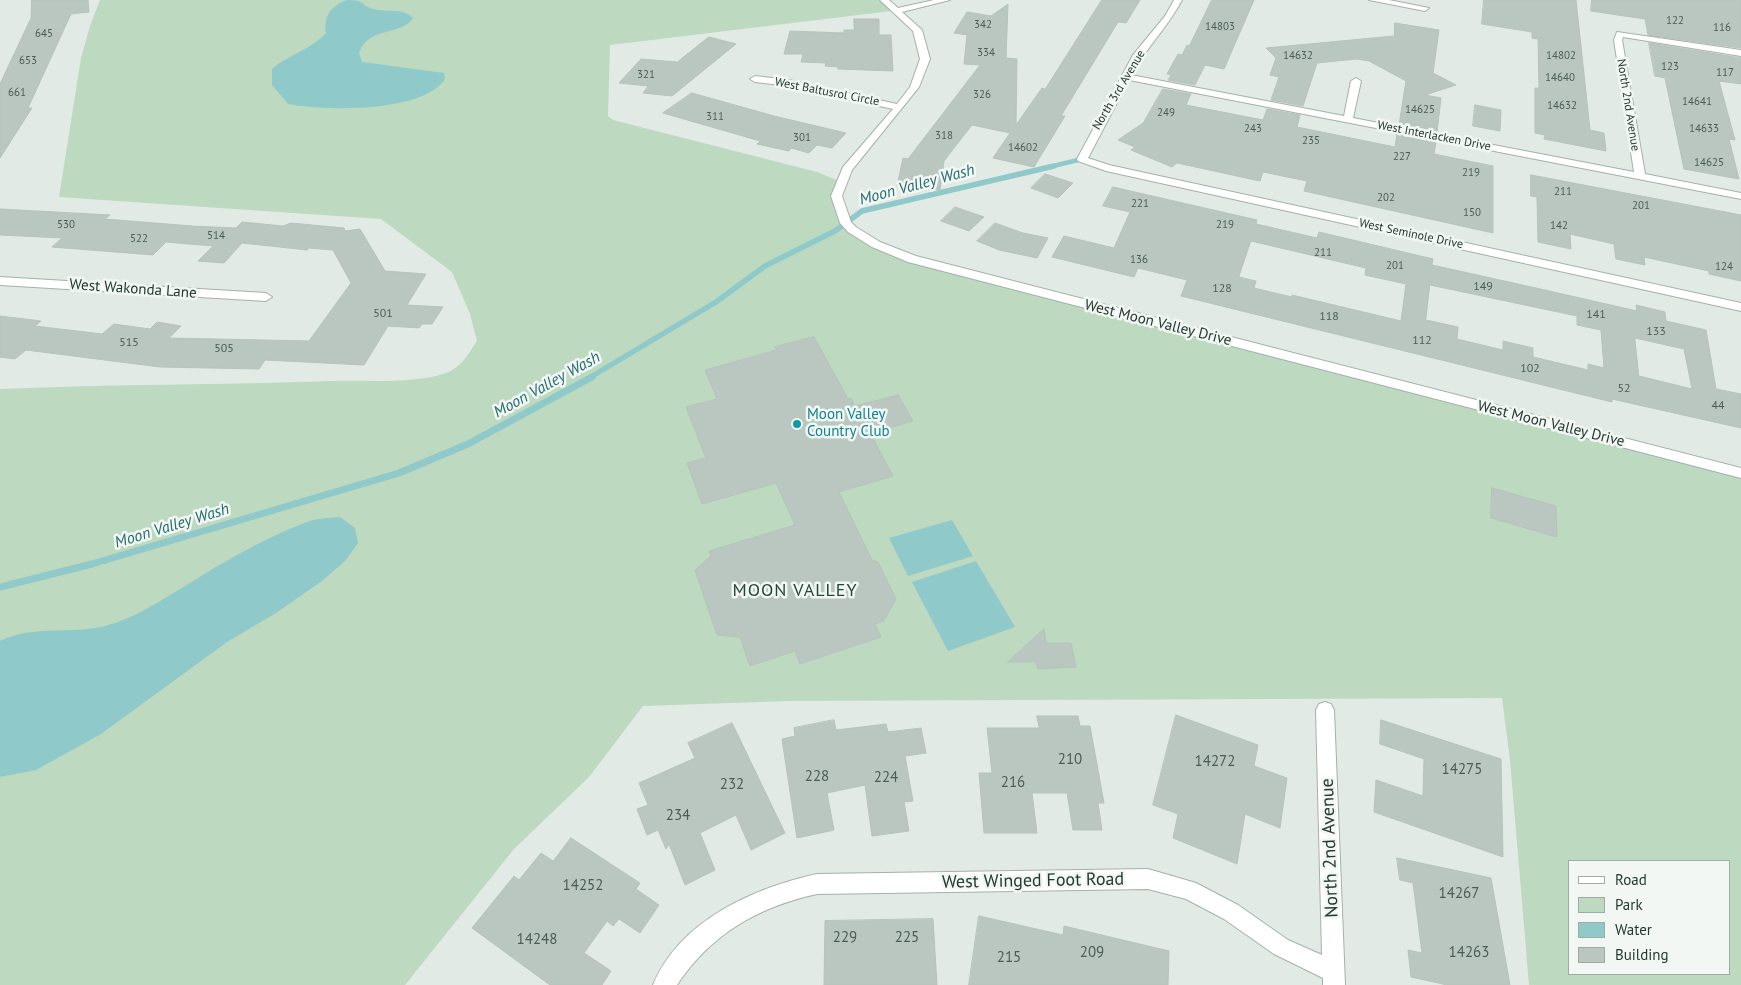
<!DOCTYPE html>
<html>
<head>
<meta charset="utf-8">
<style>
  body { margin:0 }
  #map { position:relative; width:1741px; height:985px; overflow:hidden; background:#e2eae5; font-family:"PT Sans",sans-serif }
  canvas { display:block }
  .legend { position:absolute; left:1568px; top:860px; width:162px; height:115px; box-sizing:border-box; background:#f2f7f3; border:1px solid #a0aba5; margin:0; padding:6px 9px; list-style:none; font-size:15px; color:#243930 }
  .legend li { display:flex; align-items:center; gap:10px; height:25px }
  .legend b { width:25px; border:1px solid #a0aba5 }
</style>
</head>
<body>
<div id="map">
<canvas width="1741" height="985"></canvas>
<ul class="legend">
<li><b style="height:6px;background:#fff"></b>Road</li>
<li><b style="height:14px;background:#bdd9c0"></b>Park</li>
<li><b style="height:14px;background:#90c9c9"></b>Water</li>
<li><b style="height:14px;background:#bac7c1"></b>Building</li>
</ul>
</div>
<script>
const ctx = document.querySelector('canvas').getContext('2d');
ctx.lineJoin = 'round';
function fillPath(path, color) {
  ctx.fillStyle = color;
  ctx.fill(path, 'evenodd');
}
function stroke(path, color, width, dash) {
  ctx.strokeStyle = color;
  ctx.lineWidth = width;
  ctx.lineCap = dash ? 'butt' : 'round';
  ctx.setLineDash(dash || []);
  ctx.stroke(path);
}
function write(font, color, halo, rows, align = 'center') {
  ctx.font = font + ' "PT Sans",sans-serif';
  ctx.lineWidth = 5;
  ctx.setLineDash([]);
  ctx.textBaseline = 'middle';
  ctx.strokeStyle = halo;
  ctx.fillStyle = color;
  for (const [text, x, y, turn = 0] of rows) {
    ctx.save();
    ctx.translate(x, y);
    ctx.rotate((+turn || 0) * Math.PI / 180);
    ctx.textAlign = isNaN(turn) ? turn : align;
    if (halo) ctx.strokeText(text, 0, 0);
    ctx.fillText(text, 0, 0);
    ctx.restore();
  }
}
fillPath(new Path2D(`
  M100 0H884L900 10 610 45 608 116 613 120 817 172 839 181 846 223 893 251 1741 473V985H1529L1510 760 1502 698 789 701 643 706 589 777 514 849 405 985H0V389C111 384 222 385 333 381 365 380 417 384 446 373 462 367 468 354 477 341L470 314 452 272 381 219 59 197 81 58 90 26ZM1570 861H1730V974H1570Z`), '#bdd9c0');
fillPath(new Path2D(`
  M347 0C366 0 360 5 373 9 387 13 402 7 413 18 402 36 368 26 359 53L362 62 444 73 445 79C423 113 324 111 288 104L272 85V69C288 55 312 49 326 33 323 16 332 5 347 0Z
  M340 517 355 528 358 543 345 561 322 581 276 613 227 642 101 734 36 770 0 777V641C36 623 78 637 115 623 144 613 169 595 195 580 228 559 273 534 310 521 319 518 330 518 340 517Z
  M952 520 973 556 908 576 889 538Z
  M976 561 1015 627 948 651 912 582Z`), '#90c9c9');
stroke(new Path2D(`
  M1049 167 1082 159`), '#90c9c9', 4.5);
stroke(new Path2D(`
  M589 378 716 302 765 266 835 231 862 211 1054 166`), '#90c9c9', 5.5);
stroke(new Path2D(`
  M0 587 92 564 399 473 468 444 592 377`), '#90c9c9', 7);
const building = new Path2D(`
  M32 0H88L89 12 71 14 28 108H32L0 158V84L31 18Z
  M1102 0H1140L1126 23 1118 22 1061 116H1065L1034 167 993 158 1010 133 972 125 944 161 940 190 897 186 903 158 908 159 980 65 964 64 967 35 954 33 967 12 991 16 1008 4 1006 58 1017 59 1016 125 1042 88 1045 89Z
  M1212 0H1254L1224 69 1205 65 1195 85 1168 80 1171 75 1167 74 1178 54 1182 55 1187 45 1189 46Z
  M1484 0H1576L1590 130 1604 133 1606 151 1544 139 1545 135 1535 133V88H1539L1538 39 1532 38V32L1482 24Z
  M1592 0H1741V48L1648 35 1645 19 1591 11Z
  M854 19H879V35H891L893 71 838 69V67L825 66 826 63 801 62 803 54H784L790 31 844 33V30H854Z
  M1395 23 1439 30 1433 73 1456 85 1425 95 1441 98 1437 132 1399 125 1406 81 1369 61 1357 59 1317 63 1303 106 1271 100 1279 77 1270 75 1276 58 1266 48 1394 36Z
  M709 37 736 44 672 96 643 93 648 86 619 83 641 59 677 62Z
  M1649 43 1741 58V84L1719 81 1735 140 1729 139 1739 179 1684 169 1665 78 1655 76Z
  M1163 89 1191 94 1186 105 1263 120 1267 109 1300 115 1297 127 1395 147 1397 134 1436 142 1434 154 1493 166V233L1304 191 1307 181 1263 172 1260 181 1177 163 1172 167 1131 150 1135 147 1118 140 1143 123Z
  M692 93 774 116 846 133 832 148 817 145 809 153 791 148 789 151 757 144 760 141 663 113Z
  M1475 105 1501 110 1500 131 1473 126Z
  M1045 174 1073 183 1058 198 1031 188Z
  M1531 175 1741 215V281L1709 274V271L1644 257 1645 265 1616 259 1614 244 1570 234 1571 249 1538 242 1537 197 1531 196Z
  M1113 187 1257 220 1256 224 1317 238 1319 232 1433 259 1432 265 1536 288 1637 311 1636 305 1665 312 1666 321 1706 330 1716 389 1741 394V428L1612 399V402L1181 296 1187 280 1138 268 1134 277 1052 257 1064 236 1114 248 1130 212 1103 206ZM1251 241 1366 268 1365 275 1406 284 1401 321 1292 295V297L1254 288 1256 281 1239 277ZM1430 285 1577 316V325L1601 330 1604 368 1588 364V370L1533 357V348L1503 341V350L1457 339 1458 327 1426 320ZM1635 338 1684 349 1692 389 1639 376Z
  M955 207 984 217 969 231 941 221Z
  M0 209 110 215 105 219 192 226 236 228 242 222 283 226 291 223 344 228 345 231 360 229 385 271 426 274 407 305 443 307 432 324H422L419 328 388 326 364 365 265 360 259 369 160 367 26 350 15 359 0 357V316L41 321 35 326 102 334 114 324 150 329 157 322 181 326 169 338 309 341 351 283 333 250 309 248 307 250 242 243 224 263 198 261 213 246 166 242 153 255 52 247 62 238 0 235Z
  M995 223 1023 233 1048 238 1037 258 999 250 977 241Z
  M814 337 848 399 851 398 855 406 898 395 913 421 870 433 893 476 839 492 872 560 878 562 896 599 884 621 875 624 881 637 800 664 795 651 750 666 740 637 717 635 695 570 711 556 709 551 795 525 776 483 702 504 687 463 706 458 686 407 717 399 705 370 777 350 775 347Z
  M1492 488 1556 506 1557 537 1491 518Z
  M1044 629 1046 643H1071L1076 667 1038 669 1036 662H1008Z
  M1176 715 1258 745 1254 766 1287 778 1280 828 1245 814 1237 864 1173 838 1178 814 1153 805Z
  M1037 716H1078L1080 726H1090L1104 803H1098L1102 830H1073L1067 793H1032L1037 833H984L979 773H992L987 728H1039Z
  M834 720 836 730 886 724 888 732 921 728 926 753 905 756 913 801 904 802 909 831 872 836 865 785 827 793 834 830 797 838 782 739 795 736 794 728Z
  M1381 720 1501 759 1503 857 1374 812 1376 780 1423 796 1424 759 1380 744Z
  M732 723 785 833 751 850 736 815 700 833 715 870 685 885 669 844 666 849 658 830 647 835 637 809 648 805 639 783 695 758 688 743Z
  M571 838 640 883 636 889 659 905 640 933 619 919 613 926 607 921 584 953 611 971 602 985H550L472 928 514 876 519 880 541 853 553 861Z
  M1397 858 1491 878 1510 985H1447L1411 977 1408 950 1422 953 1413 883 1400 880Z
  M979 916 1063 935 1064 926 1169 951 1168 985H969Z
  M933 919 937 985H824L825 921Z`);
fillPath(building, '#bac7c1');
stroke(building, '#b5c3bb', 1);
const minor = new Path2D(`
  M880 0H889L898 8 934 0H950L902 12 922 30 930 59 919 87 852 170 842 196 851 222 856 227 880 242 916 256 1741 468V478L908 262 872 247 848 232 840 223 831 196 843 167 893 109 789 86 755 82 750 79 755 76 789 80 897 104 910 87 920 59 913 31Z
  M1174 0H1182C1168 27 1146 48 1131 75L1344 116 1351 81 1356 78 1361 81 1353 118 1634 172 1614 40 1617 32 1741 50V56L1623 37 1622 40 1645 174 1741 193V199L1129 80 1088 158 1109 165 1741 303V311L1106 171 1078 161 1077 159 1133 55 1165 16Z
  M1369 0H1389L1429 8 1425 11Z
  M0 277 266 293 272 297 266 301 0 285Z
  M1325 702 1331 704 1334 710 1345 985H1323V978L1274 954 1224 919 1186 899 1148 889 817 894C758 907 711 934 677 985H653C680 920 754 888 817 874L1148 869 1196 883 1238 905 1288 940 1322 955 1316 710 1319 704Z`);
stroke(minor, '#a5b1ab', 2);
fillPath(minor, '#fff');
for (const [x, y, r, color] of [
  [797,424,5,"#0f9aa8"]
]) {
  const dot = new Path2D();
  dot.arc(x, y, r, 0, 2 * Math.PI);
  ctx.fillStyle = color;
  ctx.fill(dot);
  stroke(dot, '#f2f7f3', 2);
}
write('11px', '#4a5c54', null, [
  ["122",1675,21],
  ["342",983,25],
  ["14803",1220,27],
  ["116",1722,28],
  ["645",44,34],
  ["334",986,53],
  ["14632",1298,56],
  ["14802",1561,56],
  ["653",28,61],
  ["123",1670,67],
  ["117",1725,73],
  ["321",646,75],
  ["14640",1560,78],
  ["661",17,93],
  ["326",982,95],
  ["14641",1697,102],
  ["14632",1562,106],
  ["14625",1420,110],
  ["249",1166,113],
  ["311",715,117],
  ["243",1253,129],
  ["14633",1704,129],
  ["318",944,136],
  ["301",802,138],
  ["235",1311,141],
  ["14602",1023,148],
  ["227",1402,157],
  ["14625",1709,163],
  ["219",1471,173],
  ["211",1563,192],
  ["202",1386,198],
  ["221",1140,204],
  ["201",1641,206],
  ["150",1472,213],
  ["530",66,225],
  ["219",1225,225],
  ["142",1559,226],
  ["514",216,236],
  ["522",139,239],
  ["211",1323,253],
  ["136",1139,260],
  ["201",1395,266],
  ["124",1724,267]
]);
write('12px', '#243930', '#f2f7f3', [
  ["North 3rd Avenue",1119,90,-59],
  ["West Baltusrol Circle",827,92,11],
  ["North 2nd Avenue",1628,105,81],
  ["West Interlacken Drive",1434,136,11],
  ["West Seminole Drive",1411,234,12]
]);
write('12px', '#4a5c54', null, [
  ["149",1483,287],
  ["128",1222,289],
  ["501",383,314],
  ["141",1596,315],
  ["118",1329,317],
  ["133",1656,332],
  ["112",1422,341],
  ["515",129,343],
  ["505",224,349],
  ["102",1530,369],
  ["52",1624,389],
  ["44",1718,406]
]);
write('15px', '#243930', '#f2f7f3', [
  ["West Wakonda Lane",133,289,4],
  ["West Moon Valley Drive",1158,323,14],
  ["West Moon Valley Drive",1551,424,14]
]);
write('15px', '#0d838f', '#f2f7f3', [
  ["Moon Valley",807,415],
  ["Country Club",807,432]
], 'left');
write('15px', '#4a5c54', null, [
  ["210",1070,760],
  ["14272",1215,762],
  ["14275",1462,770],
  ["228",817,777],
  ["224",886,778],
  ["216",1013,783],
  ["232",732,785],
  ["234",678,816],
  ["14252",583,886],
  ["14267",1459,894],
  ["229",845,938],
  ["225",907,938],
  ["14248",537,940],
  ["209",1092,953],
  ["14263",1469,953],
  ["215",1009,958]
]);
write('italic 16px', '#256d6e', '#f2f7f3', [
  ["Moon Valley Wash",917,185,-15],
  ["Moon Valley Wash",547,385,-29],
  ["Moon Valley Wash",172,526,-17]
]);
ctx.letterSpacing = '1px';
write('18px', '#224839', '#f2f7f3', [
  ["MOON VALLEY",795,591]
]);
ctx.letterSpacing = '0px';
write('18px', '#243930', '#f2f7f3', [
  ["North 2nd Avenue",1330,848,-92],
  ["West Winged Foot Road",1033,881,-1]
]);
</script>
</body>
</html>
